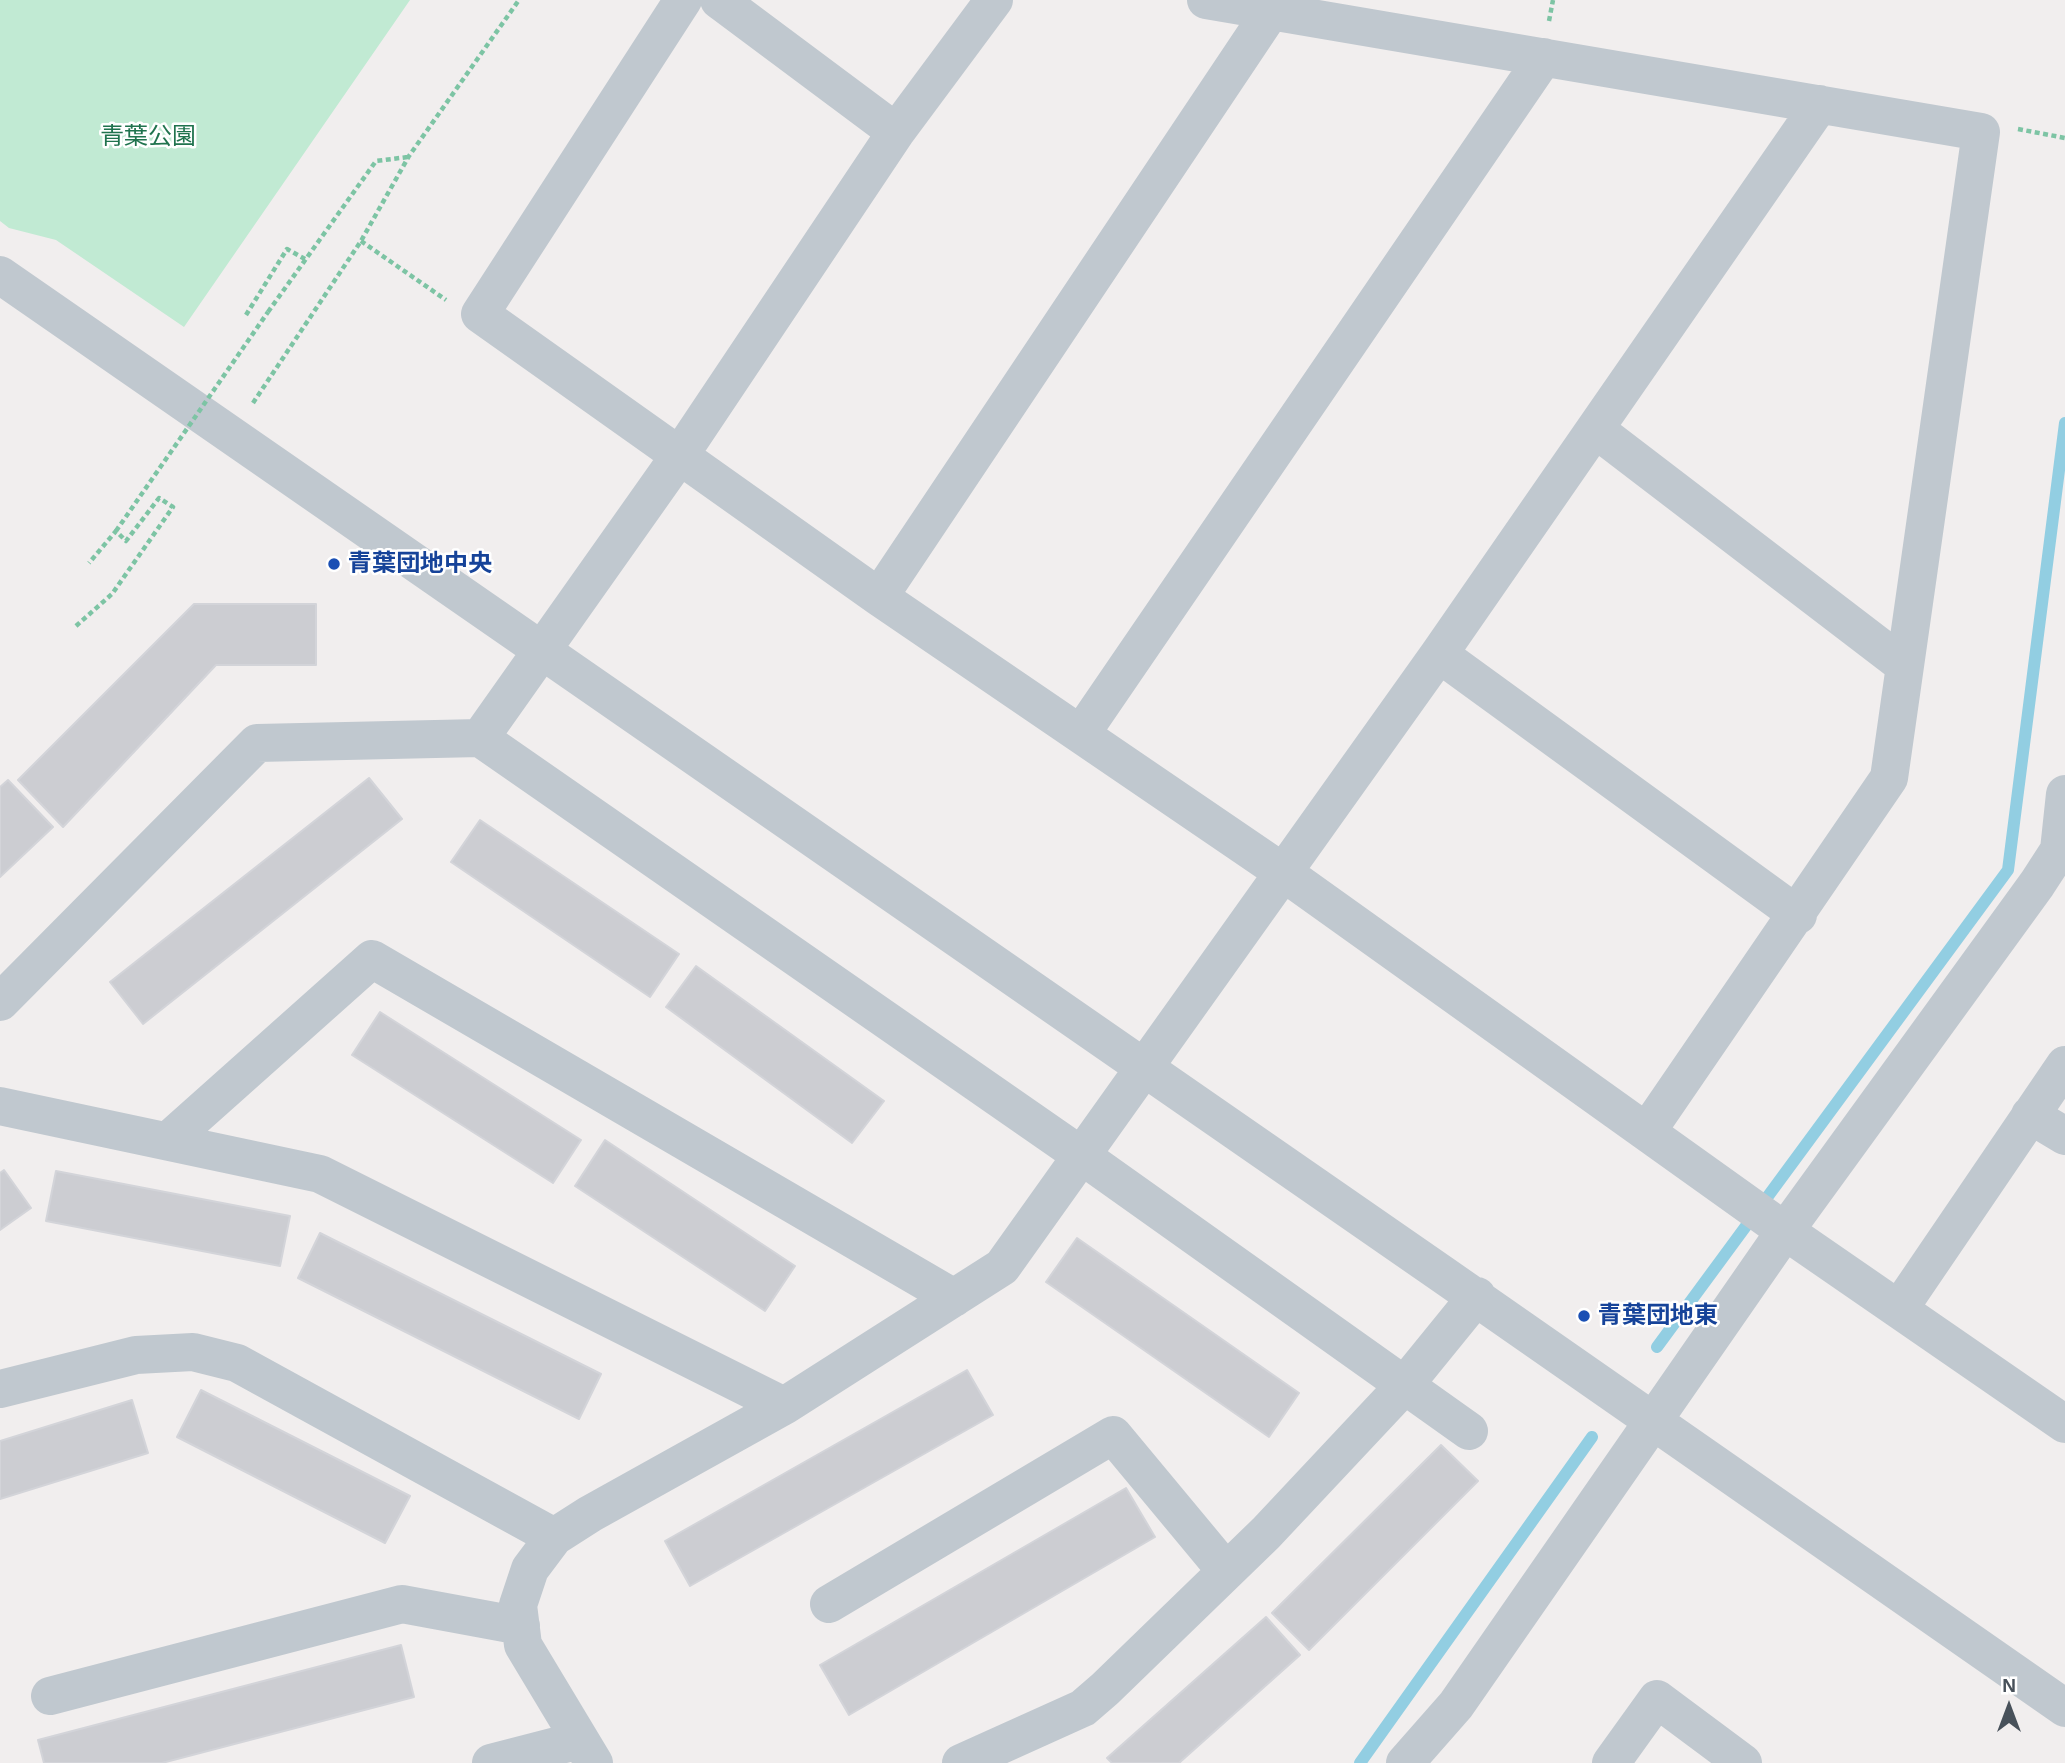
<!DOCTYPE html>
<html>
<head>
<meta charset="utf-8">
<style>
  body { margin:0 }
  #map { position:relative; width:2065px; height:1763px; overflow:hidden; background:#f1eeee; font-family:Helvetica,sans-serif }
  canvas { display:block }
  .north { position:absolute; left:1974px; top:1672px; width:70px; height:70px; -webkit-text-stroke:5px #fff; paint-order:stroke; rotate:0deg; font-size:19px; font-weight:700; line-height:28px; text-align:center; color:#48515a }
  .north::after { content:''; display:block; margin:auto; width:24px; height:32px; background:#48515a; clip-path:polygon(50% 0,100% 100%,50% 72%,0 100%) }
</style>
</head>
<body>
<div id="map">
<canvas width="2065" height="1763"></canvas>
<div class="north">N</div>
</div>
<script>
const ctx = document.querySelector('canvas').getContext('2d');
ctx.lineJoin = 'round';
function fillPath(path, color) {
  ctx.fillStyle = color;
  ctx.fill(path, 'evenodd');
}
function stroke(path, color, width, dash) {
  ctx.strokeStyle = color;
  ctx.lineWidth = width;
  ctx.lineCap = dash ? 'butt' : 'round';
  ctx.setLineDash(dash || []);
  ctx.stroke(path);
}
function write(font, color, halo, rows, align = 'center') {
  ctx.font = font + ' Helvetica,"Noto Sans JP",sans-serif';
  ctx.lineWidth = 5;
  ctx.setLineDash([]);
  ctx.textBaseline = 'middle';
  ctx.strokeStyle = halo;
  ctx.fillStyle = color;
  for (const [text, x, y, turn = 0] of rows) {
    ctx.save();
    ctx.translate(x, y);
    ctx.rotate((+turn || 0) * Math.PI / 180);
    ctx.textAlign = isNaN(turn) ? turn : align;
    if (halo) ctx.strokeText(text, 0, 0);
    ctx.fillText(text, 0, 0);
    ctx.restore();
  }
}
fillPath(new Path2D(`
  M0 0H410L184 327 56 240 9 228 0 221Z`), '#c1ead3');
stroke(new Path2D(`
  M1657 1347 2008 870 2065 423
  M1360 1763 1592 1437`), '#92cee2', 12);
const building = new Path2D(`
  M194 604H316V665H216L63 827 18 780Z
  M369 778 402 819 143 1024 110 982Z
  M8 780 53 827 0 877V787Z
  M480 820 679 954 650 997 451 862Z
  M696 966 884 1101 852 1143 666 1007Z
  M380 1012 581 1140 553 1183 352 1055Z
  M605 1140 795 1266 765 1311 575 1186Z
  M4 1170 31 1208 0 1230V1173Z
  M56 1171 290 1216 280 1266 46 1221Z
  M320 1233 601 1374 579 1419 298 1278Z
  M1077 1238 1299 1393 1269 1437 1046 1282Z
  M967 1370 993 1415 690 1586 665 1541Z
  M201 1390 410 1496 385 1543 177 1437Z
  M132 1400 148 1453 0 1499V1441Z
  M1441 1445 1478 1481 1309 1650 1272 1613Z
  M1126 1488 1155 1537 849 1715 820 1665Z
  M1266 1617 1300 1655 1179 1763H1112L1107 1758Z
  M401 1645 414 1697 162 1763H44L38 1740Z`);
fillPath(building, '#cccdd2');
stroke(building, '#d3d4d9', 2);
stroke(new Path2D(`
  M1549 21 1553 0
  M2018 129 2065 138
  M361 241 446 300
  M268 312 376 161 408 157
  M246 315 287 249 305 259
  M253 403 361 241 409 156 519 0
  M76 626 112 594 173 507 159 498 126 541 116 531 89 563`), '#7dc4a4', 4.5, [5, 3.5]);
stroke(new Path2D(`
  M683 0 480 314 879 597 1284 873 1785 1231 2065 1424
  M719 0 896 132
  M1206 0 1981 132 1889 778 1648 1130
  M0 275C687 755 1379 1227 2065 1708
  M1595 429 1905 666
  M879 597 1271 11
  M1439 654 1798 915
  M1081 734 1544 57
  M480 738 1082 1156 1469 1431
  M0 1002 257 743 480 738 680 455 896 132 994 0
  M0 1106 320 1174 784 1406
  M2030 1115 2065 1136
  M169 1140 372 959 954 1298
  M1899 1309 2065 1065
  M0 1389 136 1355 193 1352 237 1363 554 1537
  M829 1604 1113 1435 1226 1571
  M50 1696 402 1604 521 1626
  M491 1763 580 1740
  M594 1763 523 1645 518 1605 530 1569 554 1537 590 1514 784 1406 1002 1267 1439 654 1820 104
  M961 1763 1083 1708 1105 1689 1266 1533 1403 1387 1477 1296
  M1405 1763 1456 1705 1785 1231 2037 884 2059 850 2065 794
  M1611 1763 1657 1699 1743 1763`), '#c0c8cf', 38);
stroke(new Path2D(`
  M116 531 268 312`), '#7dc4a4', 4.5, [5, 3.5]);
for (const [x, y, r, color] of [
  [334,564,7,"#1a4fb4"],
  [1584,1316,7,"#1a4fb4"]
]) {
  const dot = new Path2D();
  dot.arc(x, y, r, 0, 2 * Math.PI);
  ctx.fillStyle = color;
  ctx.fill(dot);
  stroke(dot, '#fff', 2.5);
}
write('24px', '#20734e', '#fff', [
  ["青葉公園",148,137]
]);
write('bold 24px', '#164399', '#fff', [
  ["青葉団地中央",348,564],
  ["青葉団地東",1598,1316]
], 'left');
</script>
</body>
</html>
